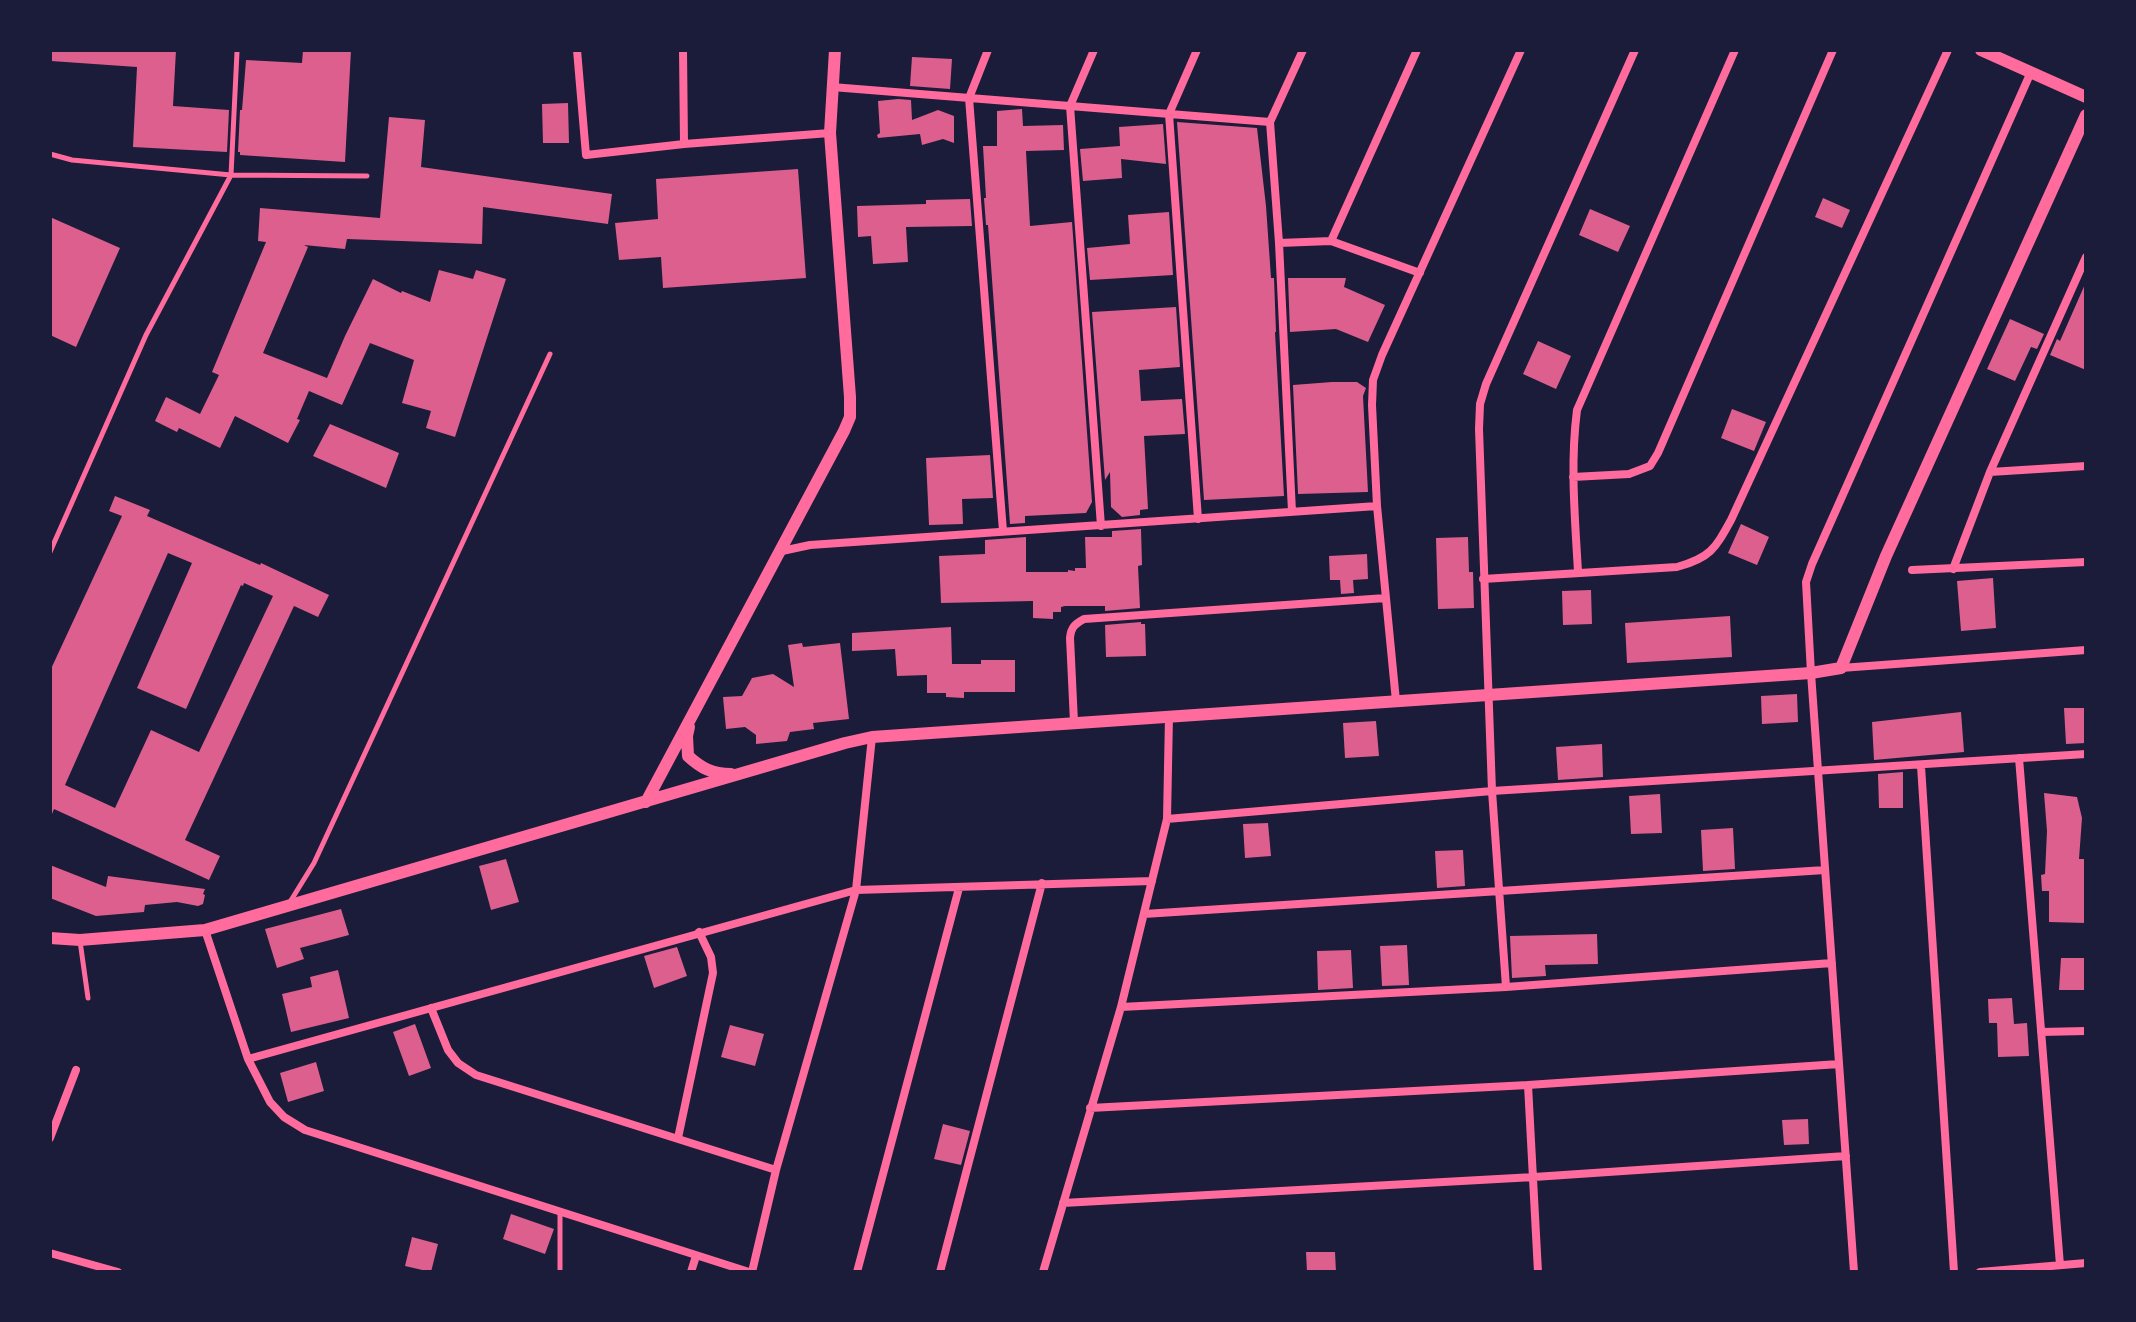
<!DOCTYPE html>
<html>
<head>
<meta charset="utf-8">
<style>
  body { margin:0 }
  #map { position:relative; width:2136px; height:1322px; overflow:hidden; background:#1b1b3a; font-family:Manrope,sans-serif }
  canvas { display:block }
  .frame { position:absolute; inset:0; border:52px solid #1b1b3a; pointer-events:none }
</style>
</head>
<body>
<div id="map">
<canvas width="2136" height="1322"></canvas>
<div class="frame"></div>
</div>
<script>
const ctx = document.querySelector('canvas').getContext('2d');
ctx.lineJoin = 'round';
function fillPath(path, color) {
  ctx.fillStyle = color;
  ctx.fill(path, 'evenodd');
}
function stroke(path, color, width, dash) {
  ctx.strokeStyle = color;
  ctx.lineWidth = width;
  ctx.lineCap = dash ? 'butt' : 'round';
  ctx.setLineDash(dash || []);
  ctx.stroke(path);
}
fillPath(new Path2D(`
  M51 50H176L173 106 229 110 227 152 133 147 137 67 51 61Z
  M303 50H351L345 162 240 155V152H238L240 110H242L246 60 302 63Z
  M912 57 952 59 950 89 910 86Z
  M898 99 911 100 912 120 938 110 954 116V143L943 139 922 145 920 134 878 138 877 135 880 133 878 101Z
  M568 103 569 143H543L542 104Z
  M1022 109 1023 126 1063 125 1064 150 1026 151 1030 226 1072 222 1092 502 1086 513 1025 516V523L1010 524 988 225H986L984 198H986L983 146H997V111Z
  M389 117 425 120 421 167 612 194 608 224 483 207 482 244 347 239 345 249 304 245 308 247 263 353 327 378 345 336 373 279 401 293 402 291 430 302 439 270 473 279 476 270 506 279 455 437 426 428 431 411 402 403 414 360 370 343 342 405 309 391 297 419 300 420 288 443 235 416 220 448 179 428 177 432 155 421 166 397 200 414 219 375 212 372 266 242 258 241 260 208 380 218Z
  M1177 122 1257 128 1266 206 1271 278H1274L1276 332H1275L1284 496 1204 500Z
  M1163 124 1166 164 1121 159 1122 178 1083 181 1080 149 1120 146 1119 127Z
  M798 169 806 278 663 288 661 257 619 260 615 223 658 219 656 179Z
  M1823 198 1850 210 1842 228 1815 217Z
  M970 199 972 226 906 227 908 262 873 264 871 236 858 237 857 206 926 204V200Z
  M1590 209 1630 226 1618 252 1579 235Z
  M1169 212 1173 275 1090 280 1087 248 1130 244 1128 215Z
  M50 217 120 248 76 347 50 335Z
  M1288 278H1346L1344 287 1385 305 1368 342 1336 329 1290 332Z
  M2086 282V370L2050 355 2057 339 2060 341Z
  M1176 307 1180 367 1139 370 1141 401 1182 399 1185 434 1144 436 1148 509 1140 510V515L1122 517 1111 507 1110 472 1105 480 1092 312Z
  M2010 319 2044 334 2037 349 2031 347 2015 381 1987 369Z
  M1538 341 1571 356 1556 389 1523 374Z
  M1332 382H1357L1366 388 1363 396 1368 492 1298 494 1293 385Z
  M1732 409 1766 422 1754 451 1721 438Z
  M330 424 399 453 386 488 313 456Z
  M990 455 993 498 962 499 963 524 929 525 926 458Z
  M115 496 150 510 147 516 260 565 261 563 329 595 318 617 294 606 185 840 220 856 209 880 54 809 50 819V671L122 516 109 511ZM168 553 192 563 137 688 186 709 241 585 243 586 244 583 273 596 199 752 151 730 115 808 65 785Z
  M1741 524 1769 537 1757 565 1728 553Z
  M1141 529 1142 565 1138 566 1140 608 1105 611V606H1065L1061 607V612H1053V619L1033 618V601L941 603 939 556 985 554V540L1026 537V572H1068V570L1075 571V568H1086L1085 537H1112V531Z
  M1468 537 1469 572H1473L1474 608 1438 609 1436 538Z
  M1367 554 1368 579 1353 580 1354 593 1341 594 1340 580H1330L1329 556Z
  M1993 578 1996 628 1961 631 1957 581Z
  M1591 590 1592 624 1563 625 1562 591Z
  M1730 616 1732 657 1627 663 1625 623Z
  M1141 622V624H1145L1146 656 1106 657 1105 625Z
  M951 627 952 664H981V660H1015V692H964V698L946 697V693H927V675L897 676 895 649 852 651V633Z
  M802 643 803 647 840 643 849 719 813 723 814 729 790 732 787 741 756 744V735L745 727 726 729 723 697 742 696 752 678 773 674 794 687 788 645Z
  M1797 694 1798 722 1762 724 1761 696Z
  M2064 708H2086V743L2066 744Z
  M1961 712 1964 752 1874 760 1872 722Z
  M1376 721 1379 756 1345 758 1343 723Z
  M1602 744 1603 777 1558 780 1556 747Z
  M1903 772V808H1879L1878 774Z
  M2044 793 2077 797 2082 818 2079 859H2086V923L2049 922V891H2042L2041 875 2045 874 2047 831Z
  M1660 794 1662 833 1631 834 1629 796Z
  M1268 823 1271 856 1245 858 1243 824Z
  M1733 828 1735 869 1703 871 1701 830Z
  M1463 850 1465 886 1437 888 1435 851Z
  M506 859 519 902 491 910 479 866Z
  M50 865 106 887 108 876 205 889 203 894 205 895 203 904 198 906 177 902 145 905 144 912 96 916 50 898Z
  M341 909 349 935 300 948 304 959 277 968 265 929Z
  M1597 934 1598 964 1545 965 1546 976 1512 978 1510 936Z
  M1407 945 1409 985 1382 986 1380 946Z
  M677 947 687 976 654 988 644 956Z
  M1351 950 1353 988 1318 990 1317 951Z
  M2061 958H2086V990H2059Z
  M338 970 349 1018 291 1032 282 994 312 987 310 977Z
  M2012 998 2014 1024 2027 1023 2029 1056 1998 1057 1997 1023H1989L1988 999Z
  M415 1024 431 1068 409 1076 393 1032Z
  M730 1025 764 1034 755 1066 721 1057Z
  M316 1062 324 1091 288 1102 280 1073Z
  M1808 1119 1809 1144 1784 1145 1782 1120Z
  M943 1124 970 1131 961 1165 934 1159Z
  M511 1214 554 1229 545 1254 503 1239Z
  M412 1237 438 1244 431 1272 405 1266Z
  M1306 1252H1335L1336 1272H1307Z`), '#dd5f8e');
stroke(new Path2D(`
  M50 154 72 160 231 175 367 176
  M50 552 146 335 231 175 237 52
  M290 902 314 863 550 354
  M80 941 88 998
  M560 1272V1212`), '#ff6b9d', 5);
stroke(new Path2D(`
  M577 50 586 155 684 144 830 133
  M683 50 684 144
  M988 50 969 98 1003 531
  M1094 50 1070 106 1101 526
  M1197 50 1169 114 1198 519
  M832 87 1270 122
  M1331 241 1417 50
  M1279 243 1331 241 1420 273
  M1990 472 2086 466
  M1573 477 1629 474 1650 466 1658 453 1833 50
  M1292 512 1279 243 1270 122 1303 50
  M782 551 810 545 1377 506
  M1953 569 1990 472 2086 257
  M1912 570 2086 562
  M1578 572C1575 518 1570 464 1577 410L1735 50
  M1483 579 1677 567C1710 558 1715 549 1731 520L1948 50
  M1841 668 2086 650
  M1396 701 1377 506 1372 405 1373 380 1382 355 1521 50
  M1074 722 1070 638C1071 627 1075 624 1084 619L1386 598
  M2019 758 2060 1265
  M1921 766 1954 1272
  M1167 819 1492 791 2086 754
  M1144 914 1825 870
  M205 930 248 1059 270 1102 284 1117 305 1130 749 1272
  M1506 987 1492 791 1479 429 1480 404 1486 384 1635 50
  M1121 1007 1506 987 1832 963
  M431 1008 448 1050 458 1063 476 1075 776 1170
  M2041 1032 2086 1031
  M248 1059 856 890 1152 881
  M1528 1085 1538 1272
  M1090 1108 1528 1085 1839 1064
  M50 1138 76 1070
  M678 1138 713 973 711 957 699 932
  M1063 1203 1534 1177 1846 1156
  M50 1253 118 1272
  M691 1272 696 1256
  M752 1272 776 1170 856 890 872 737
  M857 1272 959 888
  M940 1272 1042 883
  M1043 1272 1121 1007 1167 819 1169 716
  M1854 1272 1811 673 1806 582 1812 564 2031 72
  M1980 1272 2086 1263`), '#ff6b9d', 8);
stroke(new Path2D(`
  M1981 50 2086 97
  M689 727 687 736 688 756C701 768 712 774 731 774
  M646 802 844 431 850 417V397L830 133 835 50
  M50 938 80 940 205 930 845 743 872 737 1811 673 1841 668 1886 556 2086 115`), '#ff6b9d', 12);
</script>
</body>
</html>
